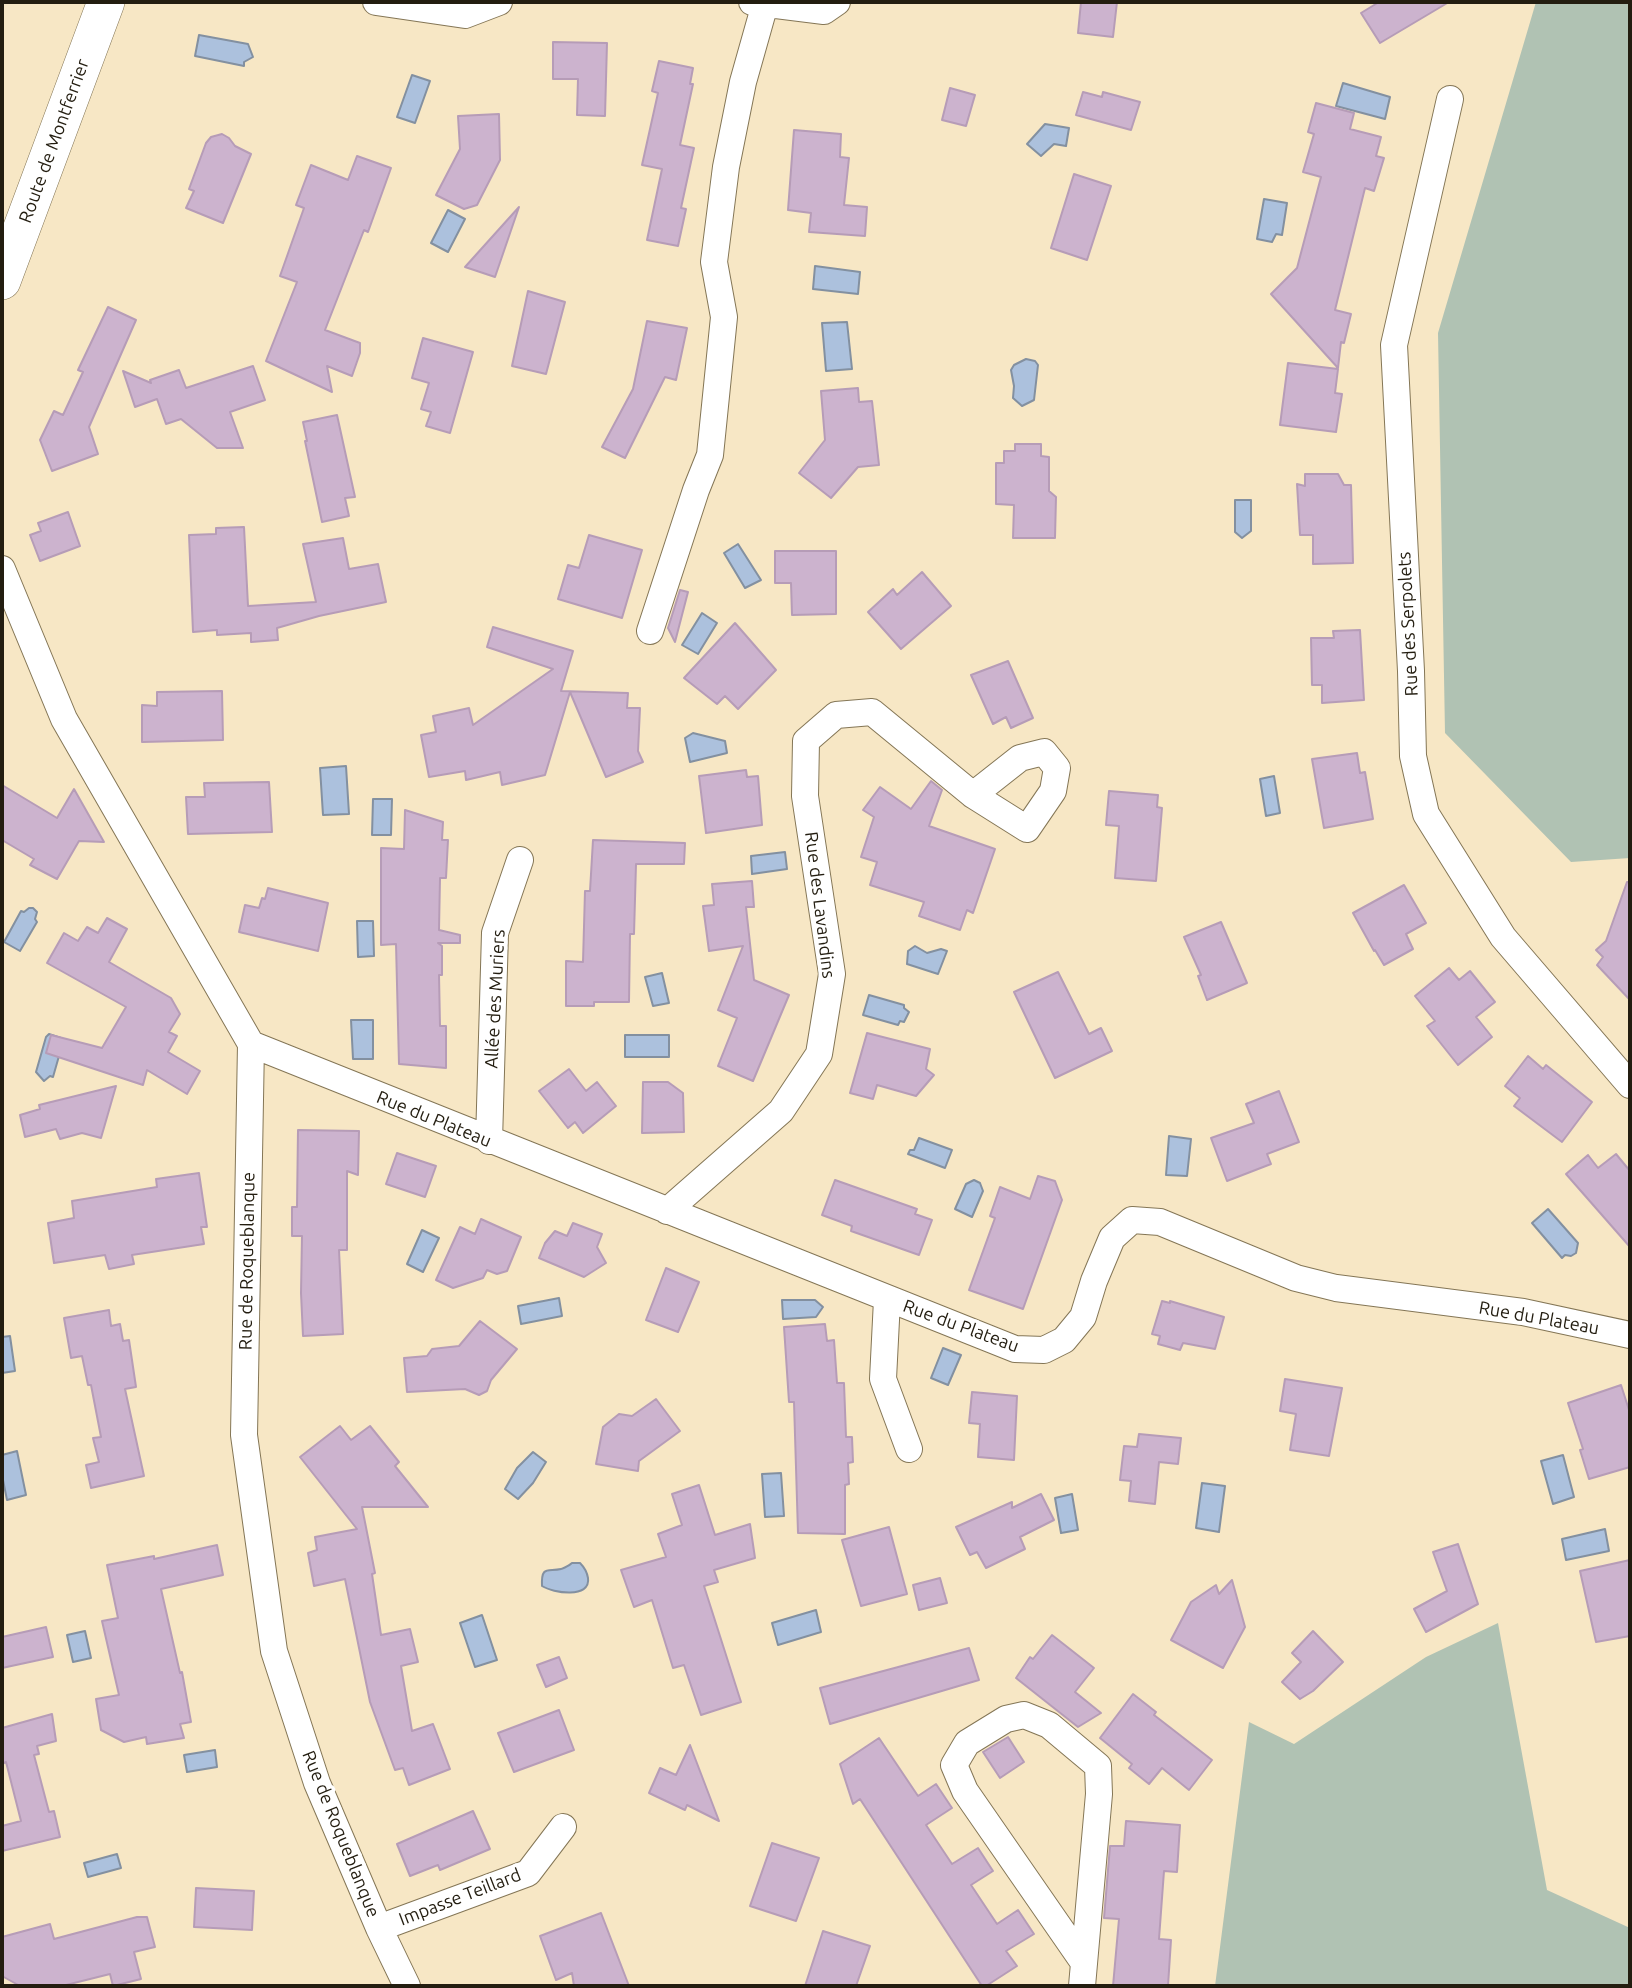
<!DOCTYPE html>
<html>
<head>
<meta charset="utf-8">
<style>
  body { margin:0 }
  #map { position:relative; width:1632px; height:1988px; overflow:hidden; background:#f7e7c5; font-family:Ubuntu,sans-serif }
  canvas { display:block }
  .frame { position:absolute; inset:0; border:4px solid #231d10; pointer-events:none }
</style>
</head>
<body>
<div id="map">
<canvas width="1632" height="1988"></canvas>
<div class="frame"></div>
</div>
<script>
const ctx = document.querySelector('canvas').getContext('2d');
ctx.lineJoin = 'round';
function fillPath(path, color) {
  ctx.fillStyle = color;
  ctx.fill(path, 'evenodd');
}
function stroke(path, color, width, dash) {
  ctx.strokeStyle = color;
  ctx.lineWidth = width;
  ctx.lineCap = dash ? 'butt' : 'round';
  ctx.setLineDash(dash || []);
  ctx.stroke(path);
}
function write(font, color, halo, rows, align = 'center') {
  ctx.font = font + ' Ubuntu,sans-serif';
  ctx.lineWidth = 7;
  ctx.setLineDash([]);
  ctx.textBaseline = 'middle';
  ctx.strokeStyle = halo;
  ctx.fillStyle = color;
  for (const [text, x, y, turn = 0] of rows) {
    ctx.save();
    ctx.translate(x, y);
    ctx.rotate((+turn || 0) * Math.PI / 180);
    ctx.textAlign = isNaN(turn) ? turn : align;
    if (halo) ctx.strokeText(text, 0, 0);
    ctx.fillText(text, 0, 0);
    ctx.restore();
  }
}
fillPath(new Path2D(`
  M1536 2H1630V858L1571 862 1445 733 1438 333Z
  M1498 1623 1547 1890 1630 1928V1986H1215L1249 1722 1294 1744 1426 1657Z`), '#b0c2b3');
const water = new Path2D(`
  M199 35 248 44 253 57 244 62V66L195 56Z
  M412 75 430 81 415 123 397 117Z
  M1343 83 1390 97 1385 119 1336 106Z
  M1045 124 1069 128 1066 146 1054 144 1041 156 1027 144Z
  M1264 199 1287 203 1282 235 1276 234 1272 242 1257 239Z
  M448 210 465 219 448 252 431 243Z
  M815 266 860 272 858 294 813 289Z
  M847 322 852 369 826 371 822 323Z
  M1026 359 1035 361 1038 365 1034 400 1022 406 1013 398 1014 386 1011 370 1014 365Z
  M1235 500H1251V531L1242 538 1235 532Z
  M738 544 761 580 745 588 724 553Z
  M702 613 717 623 698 654 682 645Z
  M693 733 725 741 727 753 690 762 685 738Z
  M346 766 349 814 323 815 320 768Z
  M1274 776 1280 813 1266 816 1260 779Z
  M373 799H392L391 835H372Z
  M785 852 787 869 752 874 751 856Z
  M29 908H33L37 912 35 919 37 922 20 951 4 942 21 911 24 912Z
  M357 921H373L374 956 358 957Z
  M915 946 927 953 941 949 947 951 938 974 907 964 908 951Z
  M662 973 669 1003 653 1006 645 977Z
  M869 995 904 1005V1008L909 1012 904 1022 900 1021 898 1025 863 1015Z
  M351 1020H373V1059H353Z
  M49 1034 61 1038 63 1042 53 1077 50 1076 44 1081 36 1072 46 1037Z
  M625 1035H669V1057H625Z
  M1169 1136 1191 1139 1187 1176 1166 1175Z
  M919 1138 952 1150 945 1168 908 1154 910 1150H914Z
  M974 1180 980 1183 983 1191 972 1217 955 1209 966 1184Z
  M1548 1209 1578 1243 1576 1253 1571 1256 1565 1255 1562 1258 1532 1223Z
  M422 1230 439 1238 423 1272 407 1264Z
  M559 1298 562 1316 521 1324 518 1306Z
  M782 1300H815L823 1307 816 1317 783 1319Z
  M10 1336 15 1371 2 1373V1337Z
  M943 1348 961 1355 948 1385 931 1378Z
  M17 1451 26 1495 7 1500 2 1475V1455Z
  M533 1452 546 1462 533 1483 518 1499 505 1489 517 1468Z
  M1563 1455 1574 1497 1553 1504 1541 1461Z
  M781 1473 784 1516 765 1517 762 1474Z
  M1202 1483 1225 1486 1219 1532 1196 1528Z
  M1072 1494 1078 1530 1061 1533 1055 1498Z
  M1605 1529 1609 1551 1566 1560 1562 1539Z
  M572 1563H580C585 1568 587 1572 588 1578 591 1599 553 1593 542 1586 541 1565 548 1572 561 1569 563 1569 571 1564 572 1563Z
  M816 1610 821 1632 778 1645 772 1623Z
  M482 1615 497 1660 475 1667 460 1623Z
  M85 1631 91 1658 73 1662 67 1635Z
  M215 1750 217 1767 187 1772 184 1755Z
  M117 1854 121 1868 88 1877 84 1863Z`);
fillPath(water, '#acc1dd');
stroke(water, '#8390a0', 2);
const building = new Path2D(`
  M1081 2H1117L1113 37 1078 33Z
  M1379 2H1449L1380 43 1361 13Z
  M553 42 607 43 605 116 577 115 578 79H553Z
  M659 61 693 68 690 84H693L680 145 694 148 681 208 686 209 678 246 647 240 662 169 642 165 658 93 652 91Z
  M950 88 975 95 966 126 942 120Z
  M1083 92 1102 97 1103 92 1140 102 1131 130 1076 115Z
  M1316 103 1354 113 1350 129 1381 137 1376 156 1384 158 1374 191 1365 188 1335 310 1351 314 1344 343 1341 342 1338 368 1271 294 1297 268 1321 177 1303 172 1314 134 1308 132Z
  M499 114 500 160 477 205 464 209 436 195 460 149 458 116Z
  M794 130 841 134 840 157 849 158 844 205 867 207 865 236 809 232 811 213 788 210Z
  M222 134 229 138 235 146 251 154 223 223 186 208 194 191 189 189 206 143 211 137Z
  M357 156 391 168 368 232 364 230 325 330 360 343V353L352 376 327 366 332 392 266 361 297 282 280 276 304 208 296 205 311 165 348 180Z
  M1074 174 1111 186 1087 260 1051 248Z
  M519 207 495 277 465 267Z
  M528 291 565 302 546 374 512 366Z
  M108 307 136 320 89 427 98 454 52 471 40 440 54 411 63 415 83 372 78 370Z
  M647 321 687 328 676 380 665 377 625 458 602 447 633 389Z
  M423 338 473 352 450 433 426 426 431 412 421 409 429 383 412 378Z
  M1288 363 1338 369 1335 393 1342 394 1336 432 1280 425Z
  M253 366 265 400 230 412 243 448H217L181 419 166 424 157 399 135 407 123 371 151 383 150 380 179 370 186 388Z
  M858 388 859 402 872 401 879 465 858 467 831 498 799 473 825 440 821 391Z
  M337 415 355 497 345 498 349 516 322 522 305 441H307L303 422Z
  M1015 444H1041V456L1049 457V491L1056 497 1055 538H1013L1014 505 996 504V463H1004V451H1015Z
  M1305 474H1338L1344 485H1351L1353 563 1313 564V535H1300L1297 484 1305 486Z
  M68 512 80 546 40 561 30 535 41 531 38 523Z
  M244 527 248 606 316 602 303 544 343 538 349 569 378 564 386 602 319 616 277 628 278 640 251 642V633L217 635V630L193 632 189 535 216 534V528Z
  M589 535 642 550 622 618 558 599 568 565 579 568Z
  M775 551H836V614L792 615 791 583H775Z
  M922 572 951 606 901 649 868 612 893 589 897 595Z
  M680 590 688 592 675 642 668 628Z
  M735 623 776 670 738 709 725 696 717 704 684 678Z
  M493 627 573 651 561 691 628 693 627 708H640L638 751 643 762 606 777 570 692 545 775 502 785 500 772 466 780 465 771 429 777 421 735 436 732 433 716 469 708 473 725 553 669 487 647Z
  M1360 630 1364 700 1322 703V685H1312L1311 638H1334L1333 631Z
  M1008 661 1033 718 1011 728 1006 717 993 724 971 675Z
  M222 691 223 740 142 742V705L157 706V692Z
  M1357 753 1360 773 1365 772 1373 819 1324 828 1312 759Z
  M746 770 747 777 758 776 762 825 706 833 699 776Z
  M931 781 942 790 929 826 995 849 973 913 967 910 960 930 919 916 924 902 870 885 877 862 861 857 874 817 863 810 880 787 911 809Z
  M269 782 272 832 188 834 186 797H205L204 783Z
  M2 785 57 818 74 789 104 842 79 841 57 879 30 865 34 859 2 840Z
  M1109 791 1158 795 1157 807 1162 808 1156 881 1115 878 1119 826 1106 825Z
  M405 810 443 822 442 840H448L446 878H440L439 930 460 935V943H438L442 946V975H439L440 1026H446V1068L399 1064 396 944 381 945V848L404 849Z
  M593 840 685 843 684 864H636L634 934H630L629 1002H594V1006H566V961L583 962 585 891H590Z
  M752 881 754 907H746L754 980 789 995 753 1081 718 1066 737 1018 718 1010 743 946 709 951 703 906 714 905 712 884Z
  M1627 882H1630V1000L1597 965 1603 957 1596 950 1606 941Z
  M1404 885 1426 923 1406 934 1413 949 1384 965 1375 950 1374 951 1353 913Z
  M268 888 328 903 318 951 239 932 245 905 259 908 262 898 265 899Z
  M107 918 127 929 109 962 171 998 180 1014 169 1032 177 1036 168 1052 200 1071 187 1094 147 1070 143 1085 46 1053 51 1035 102 1048 126 1007 47 963 64 933 78 941 87 927 98 933Z
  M1221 922 1247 983 1207 1000 1198 976 1201 975 1184 937Z
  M1449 968 1459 980 1470 971 1495 1002 1476 1017 1492 1037 1458 1065 1427 1026 1435 1021 1415 996Z
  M1058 972 1089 1034 1101 1028 1112 1051 1055 1078 1014 992Z
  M867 1033 930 1049 926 1069 934 1075 916 1096 877 1085 873 1099 850 1093Z
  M1528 1056 1543 1069 1546 1065 1592 1102 1562 1142 1514 1106 1520 1098 1505 1086Z
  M569 1069 586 1091 597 1082 616 1106 583 1133 575 1122 568 1128 539 1091Z
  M643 1082H668L683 1093 684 1132 642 1133Z
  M116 1086 101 1138 82 1133 60 1139 56 1129 25 1137 20 1115 40 1109 39 1105Z
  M1279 1091 1299 1142 1267 1154 1271 1164 1227 1181 1211 1138 1254 1123 1246 1104Z
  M298 1130 359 1131 358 1175 347 1171V1250H339L343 1334 303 1336 301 1293 302 1236H292V1207H297Z
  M397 1153 436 1166 425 1197 386 1184Z
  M1616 1154 1630 1171V1247L1566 1174 1588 1155 1598 1168Z
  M199 1173 207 1227H201L204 1244 132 1255 134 1264 109 1269 105 1255 54 1263 48 1223 74 1218 72 1201 157 1187 156 1179Z
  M1038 1176 1055 1181 1062 1200 1023 1309 969 1290 995 1218 990 1216 1000 1187 1030 1199Z
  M835 1180 917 1209 915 1214 932 1220 919 1255 851 1231 852 1226 822 1215Z
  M481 1219 521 1237 507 1271 497 1274 487 1270 483 1278 453 1288 436 1280 460 1227 475 1234Z
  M573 1223 602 1234 597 1247 606 1263 584 1277 539 1258 545 1243 555 1231 567 1236Z
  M666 1268 699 1282 678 1332 646 1320Z
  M1162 1301 1170 1303V1301L1224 1317 1215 1349 1183 1343 1180 1350 1158 1344 1160 1336 1152 1334Z
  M109 1310 111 1326 120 1324 123 1341 129 1340 136 1387 125 1389 144 1476 91 1488 86 1465 99 1462 93 1438 101 1437 91 1385H88L82 1356 71 1358 64 1318Z
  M480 1321 517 1349 491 1380 487 1391 479 1395 465 1389 407 1392 404 1358 427 1356 432 1349 459 1346Z
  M825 1324 827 1341 834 1340 837 1383H844L846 1437H852L853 1462 848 1463 849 1484 845 1485V1534L798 1533 794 1402H789L784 1327Z
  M1285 1379 1342 1388 1329 1456 1290 1450 1296 1414 1280 1411Z
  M1621 1385 1630 1413V1467L1589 1479 1580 1450 1583 1449 1568 1403Z
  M972 1392 1017 1396 1014 1460 978 1457 980 1424 969 1423Z
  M656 1399 680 1431 639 1461 638 1471 596 1464 603 1427 619 1414 632 1416Z
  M340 1426 351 1440 370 1426 399 1462 395 1466 428 1507H362L375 1573 372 1574 381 1635 410 1629 418 1662 401 1666 412 1731 433 1724 450 1769 409 1785 403 1768 395 1770 370 1702 345 1579 314 1586 308 1553 317 1550 315 1537 357 1529 300 1457Z
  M1139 1434 1181 1438 1178 1464 1159 1462 1155 1504 1129 1501 1131 1481 1120 1480 1124 1446 1137 1447Z
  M699 1485 715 1535 750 1524 755 1558 714 1570 718 1582 704 1586 741 1702 701 1715 684 1665 673 1668 652 1600 634 1607 621 1570 666 1557 658 1534 682 1525 672 1494Z
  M1041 1494 1054 1520 1020 1537 1025 1549 986 1568 977 1552 970 1555 956 1527 1012 1502V1508Z
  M889 1527 907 1594 861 1606 842 1540Z
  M1458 1544 1478 1604 1426 1632 1414 1609 1447 1591 1433 1552Z
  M217 1545 223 1575 161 1589 180 1673 182 1672 191 1722 180 1724 184 1738 147 1744 146 1737 124 1742 101 1730 96 1699 119 1695 102 1621 118 1618 107 1565 154 1556V1559Z
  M1630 1560V1636L1596 1642 1580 1571Z
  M940 1578 947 1603 919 1610 913 1585Z
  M1232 1580 1245 1627 1223 1668 1171 1640 1191 1602 1216 1585 1219 1594Z
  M46 1627 53 1657 2 1668V1637Z
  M1313 1631 1343 1662 1313 1691 1300 1699 1282 1682 1301 1662 1292 1653Z
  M1052 1635 1094 1668 1075 1692 1101 1713 1078 1727 1016 1678 1030 1657 1033 1659Z
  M969 1648 979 1680 830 1724 820 1688Z
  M559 1657 567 1678 546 1687 537 1665Z
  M1133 1694 1156 1712 1154 1715 1212 1760 1189 1790 1162 1768 1149 1784 1129 1768 1132 1764 1100 1738Z
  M559 1710 574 1750 514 1772 498 1733Z
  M52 1714 56 1741 37 1746 39 1754 34 1755 49 1812 54 1811 60 1837 2 1851V1826L21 1821 6 1762 2 1764V1728Z
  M1008 1737 1024 1762 1000 1778 983 1752Z
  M879 1738 918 1796 936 1784 952 1808 926 1825 952 1864 978 1848 993 1871 971 1885 997 1924 1018 1910 1034 1934 1006 1951 1017 1966 986 1986H982L860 1799 853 1804 840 1764Z
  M690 1745 719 1821 687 1805 685 1810 649 1793 660 1768 676 1775Z
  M473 1811 490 1849 440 1870 438 1865 410 1876 397 1844Z
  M1126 1821 1180 1825 1177 1872 1164 1871 1159 1939 1171 1940 1168 1986H1113L1119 1919 1104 1918 1110 1846H1124Z
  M772 1843 819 1858 796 1921 750 1906Z
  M196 1888 254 1891 252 1930 194 1927Z
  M601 1913 629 1986H574L572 1973 556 1980 540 1936Z
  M137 1917H147L155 1947 134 1952 141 1979 113 1986 110 1974 62 1986H20L2 1976V1937L50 1924 54 1939Z
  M823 1931 870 1946 856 1986H805Z`);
fillPath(building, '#ccb3ce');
stroke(building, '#b69cb7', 2);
const street = new Path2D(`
  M376 2 465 15 499 2
  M752 2 824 11 837 2
  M1450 99 1394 345 1411 671 1413 756 1426 814 1503 937 1630 1085
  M2 569 64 719 251 1044 244 1435 274 1651 317 1783 379 1928 407 1986
  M650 631 696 490 710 455 724 317 714 262 726 167 743 82 765 4
  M251 1044 1015 1349 1044 1350 1064 1340 1083 1317 1094 1281 1112 1238 1132 1220 1160 1222 1296 1278 1336 1288 1523 1312 1630 1335
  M489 1141 495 933 520 860
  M667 1211 781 1111 819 1054 832 974 805 796 806 741 836 715 872 712 973 795 1027 829 1053 791 1057 768 1044 752 1020 758 973 795
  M887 1300 883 1379 909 1449
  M379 1928 528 1873 563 1827
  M1082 1986 1099 1794 1098 1766 1049 1725 1024 1715 1006 1719 967 1743 954 1765 965 1791 1082 1960`);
const secondary = new Path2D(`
  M2 281 106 2`);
stroke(street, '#847656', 28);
stroke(secondary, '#847656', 38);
stroke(street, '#fff', 26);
stroke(secondary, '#fff', 37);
write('18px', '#231d10', '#fff', [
  ["Route de Montferrier",54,141,-70],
  ["Rue des Serpolets",1408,624,-93],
  ["Rue des Lavandins",820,905,83],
  ["Allée des Muriers",495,999,-87],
  ["Rue du Plateau",434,1119,22],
  ["Rue de Roqueblanque",247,1261,-89],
  ["Rue du Plateau",1539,1318,10],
  ["Rue du Plateau",961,1326,20],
  ["Rue de Roqueblanque",341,1834,68],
  ["Impasse Teillard",460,1897,-21]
]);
</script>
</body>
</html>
